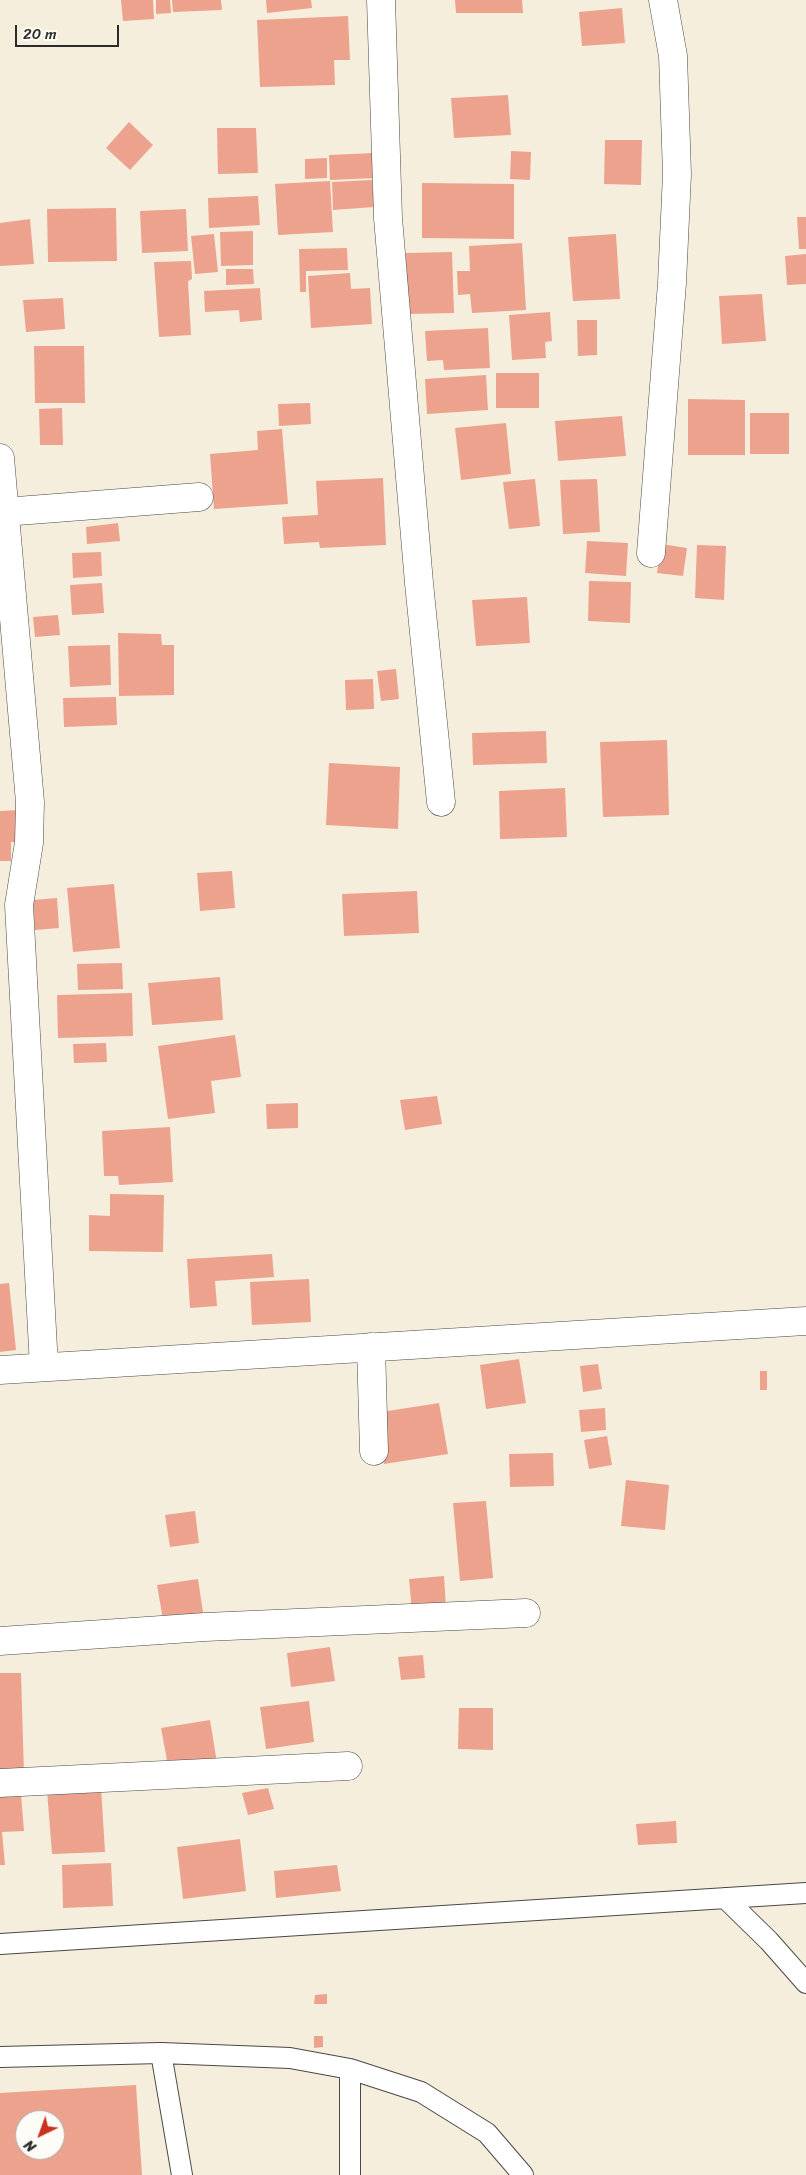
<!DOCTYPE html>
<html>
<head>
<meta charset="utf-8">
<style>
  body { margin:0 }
  #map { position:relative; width:806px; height:2175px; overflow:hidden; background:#f6eedc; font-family:Sriracha,sans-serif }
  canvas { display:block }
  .north { position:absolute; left:15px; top:2110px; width:50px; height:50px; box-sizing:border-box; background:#fdfcf7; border:1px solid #a9a8a5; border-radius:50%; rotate:222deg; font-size:14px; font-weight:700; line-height:20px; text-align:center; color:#2b2b2b }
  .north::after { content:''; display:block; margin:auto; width:18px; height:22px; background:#c8321e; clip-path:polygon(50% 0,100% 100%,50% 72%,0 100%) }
  .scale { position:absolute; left:15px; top:25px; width:104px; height:22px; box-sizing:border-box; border:2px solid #2b2b2b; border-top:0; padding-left:6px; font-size:15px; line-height:18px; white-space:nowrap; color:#2b2b2b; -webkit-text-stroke:4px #fdfcf7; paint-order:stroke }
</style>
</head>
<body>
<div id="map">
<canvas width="806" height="2175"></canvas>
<div class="north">N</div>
<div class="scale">20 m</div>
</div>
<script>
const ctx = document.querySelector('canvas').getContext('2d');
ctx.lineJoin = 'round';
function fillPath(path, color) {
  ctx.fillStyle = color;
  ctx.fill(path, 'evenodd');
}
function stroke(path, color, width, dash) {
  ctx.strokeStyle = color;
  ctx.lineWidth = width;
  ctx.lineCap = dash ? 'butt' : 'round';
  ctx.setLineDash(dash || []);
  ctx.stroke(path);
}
fillPath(new Path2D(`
  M121 0H153L154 19 123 21Z
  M156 0H170L171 13 156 14Z
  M172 0H221L222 10 173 12Z
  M266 0H311L312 8 267 13Z
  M455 0H522L523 13H456Z
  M622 8 625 43 582 46 579 12Z
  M348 16 350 60H334L335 85 260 87 257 20Z
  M508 95 511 135 454 138 451 98Z
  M129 122 153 145 130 170 106 148Z
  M217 128H256L258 173 218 174Z
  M605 140H642L641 185 604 184Z
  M511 151 531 152 530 180 510 179Z
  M374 153 375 178 330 180 329 155Z
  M327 158V178L305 179V159Z
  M372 180 374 207 333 210 332 182Z
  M330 181 333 232 278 235 275 184Z
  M422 183 514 184V239L422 238Z
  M258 196 260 225 209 228 208 198Z
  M116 208 117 261 48 262 47 209Z
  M186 209 188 251 142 253 140 211Z
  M797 217H806V249H799Z
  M30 219 34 264 0 266V223Z
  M253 231V265L221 266 220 232Z
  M214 234 218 272 195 274 191 236Z
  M616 234 620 299 573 301 568 237Z
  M522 243 526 310 472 313 470 294 458 295 457 271H470L469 246Z
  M347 248 348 270 306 271V292H300L299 249Z
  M452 252 454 313 407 314 406 253Z
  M806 254V284L787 285 785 256Z
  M191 261 192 279 188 281 191 335 159 337 154 262Z
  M226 269H253L254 284 226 285Z
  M350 273 351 289 370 288 372 324 311 328 308 276Z
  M260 288 262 320 240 322 239 310 205 312 204 291Z
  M762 294 766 341 722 344 719 296Z
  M63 298 65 329 26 332 23 300Z
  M550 312 552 341 545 342 546 358 512 360 509 315Z
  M577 320H597V355L578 356Z
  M488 328 490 368 444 370 443 360 427 361 425 331Z
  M34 346H84L85 403H35Z
  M496 373H539V408H496Z
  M486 375 488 410 427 414 425 379Z
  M688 399 745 400V455H688Z
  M310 403 311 424 279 426 278 404Z
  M62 408 63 445H40L39 409Z
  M750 413H789V454H750Z
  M622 416 626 456 558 461 555 421Z
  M506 423 511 474 461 480 455 428Z
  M282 429 288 504 214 509 210 454 258 450 257 431Z
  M383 478 386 545 320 548 319 542 284 544 282 517 318 515 316 481Z
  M535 479 540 526 509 529 503 482Z
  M597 479 600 532 563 534 560 480Z
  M118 523 120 541 87 544 86 527Z
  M587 541 628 543 626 576 585 573Z
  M661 544 687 548 683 576 657 573Z
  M697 545 726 546 724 600 695 598Z
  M101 552 102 576 73 578 72 553Z
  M589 581 631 582 630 623 588 621Z
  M102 583 104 613 72 615 70 585Z
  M527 597 530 643 476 646 472 600Z
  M58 615 60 635 35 637 33 617Z
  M118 633 161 634 162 645H174V695L119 696Z
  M110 645 111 685 70 687 68 646Z
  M396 669 399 699 381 701 377 671Z
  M373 679 374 709 346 710 345 680Z
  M116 697 117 725 64 727 63 698Z
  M546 731 547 763 473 765 472 733Z
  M667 740 669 815 603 817 600 742Z
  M329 763 400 767 398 829 326 825Z
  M565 788 567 837 500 839 499 791Z
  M20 810 21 842H11V861H0V811Z
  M232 871 235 908 200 911 197 873Z
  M114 884 120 948 73 952 67 888Z
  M417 891 419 933 344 936 342 894Z
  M57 898 59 928 35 930 33 900Z
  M122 963 123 989 78 990 77 964Z
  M220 977 223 1020 152 1025 148 983Z
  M132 993 133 1036 58 1038 57 995Z
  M235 1035 241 1077 211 1081 215 1113 168 1119 158 1046Z
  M106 1043 107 1062 74 1063 73 1044Z
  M437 1096 442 1124 405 1130 400 1100Z
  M298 1103V1128L267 1129 266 1104Z
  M170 1127 173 1182 119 1185 118 1176H104L102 1131Z
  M110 1194 164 1195 163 1252 89 1251V1215L110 1216Z
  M272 1254 274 1277 215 1281 217 1306 190 1308 187 1259Z
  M309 1279 311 1322 252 1325 250 1282Z
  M9 1283 16 1350 0 1352V1284Z
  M519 1359 526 1403 486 1409 480 1365Z
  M598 1364 602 1389 583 1392 580 1366Z
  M760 1371H767V1390H760Z
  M439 1403 448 1454 384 1464 375 1413Z
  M605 1408 606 1430 581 1432 579 1410Z
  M607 1436 612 1465 589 1469 584 1440Z
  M553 1453 554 1486 510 1487 509 1454Z
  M626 1480 669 1485 665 1530 621 1526Z
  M486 1501 493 1578 460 1581 453 1503Z
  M195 1511 199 1543 170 1547 165 1515Z
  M444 1576 446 1608 412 1611 409 1579Z
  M198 1579 204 1619 164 1625 157 1585Z
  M330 1647 335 1681 291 1687 287 1653Z
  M423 1655 425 1678 401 1680 398 1657Z
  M0 1673H21L24 1775 0 1776Z
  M309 1701 314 1742 266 1749 260 1707Z
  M459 1708H493V1750L458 1749Z
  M210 1720 217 1763 169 1771 161 1728Z
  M101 1787 105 1852 52 1854 47 1790Z
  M268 1788 274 1809 248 1815 242 1793Z
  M21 1795 24 1831 2 1832 5 1865H0V1796Z
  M676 1821 677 1843 638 1845 636 1824Z
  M240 1839 246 1891 183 1899 177 1847Z
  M111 1863 113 1906 63 1908 62 1865Z
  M337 1865 341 1891 276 1898 274 1871Z
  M327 1994V2004H314L315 1995Z
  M314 2036H323V2047L314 2048Z
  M136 2085 142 2175H0V2093ZM25 2120H55V2150H25Z`), '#eda28e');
const lane = new Path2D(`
  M725 1898 769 1941 806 1983
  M0 1944 806 1893
  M161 2053 182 2175
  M0 2057 161 2053 290 2058 350 2069 421 2092 487 2133 523 2175
  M350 2175V2069`);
const street = new Path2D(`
  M381 0 388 218 419 583 441 802
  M0 458 30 802 29 843 19 905 44 1367
  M4 512 199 497
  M651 553 672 283 677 174 673 56 663 0
  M371 1347 374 1451
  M0 1370 806 1321
  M0 1641 205 1627 526 1613
  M0 1783 348 1766`);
stroke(lane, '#494846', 22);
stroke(street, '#494846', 29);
stroke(lane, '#fff', 20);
stroke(street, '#fff', 28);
</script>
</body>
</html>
